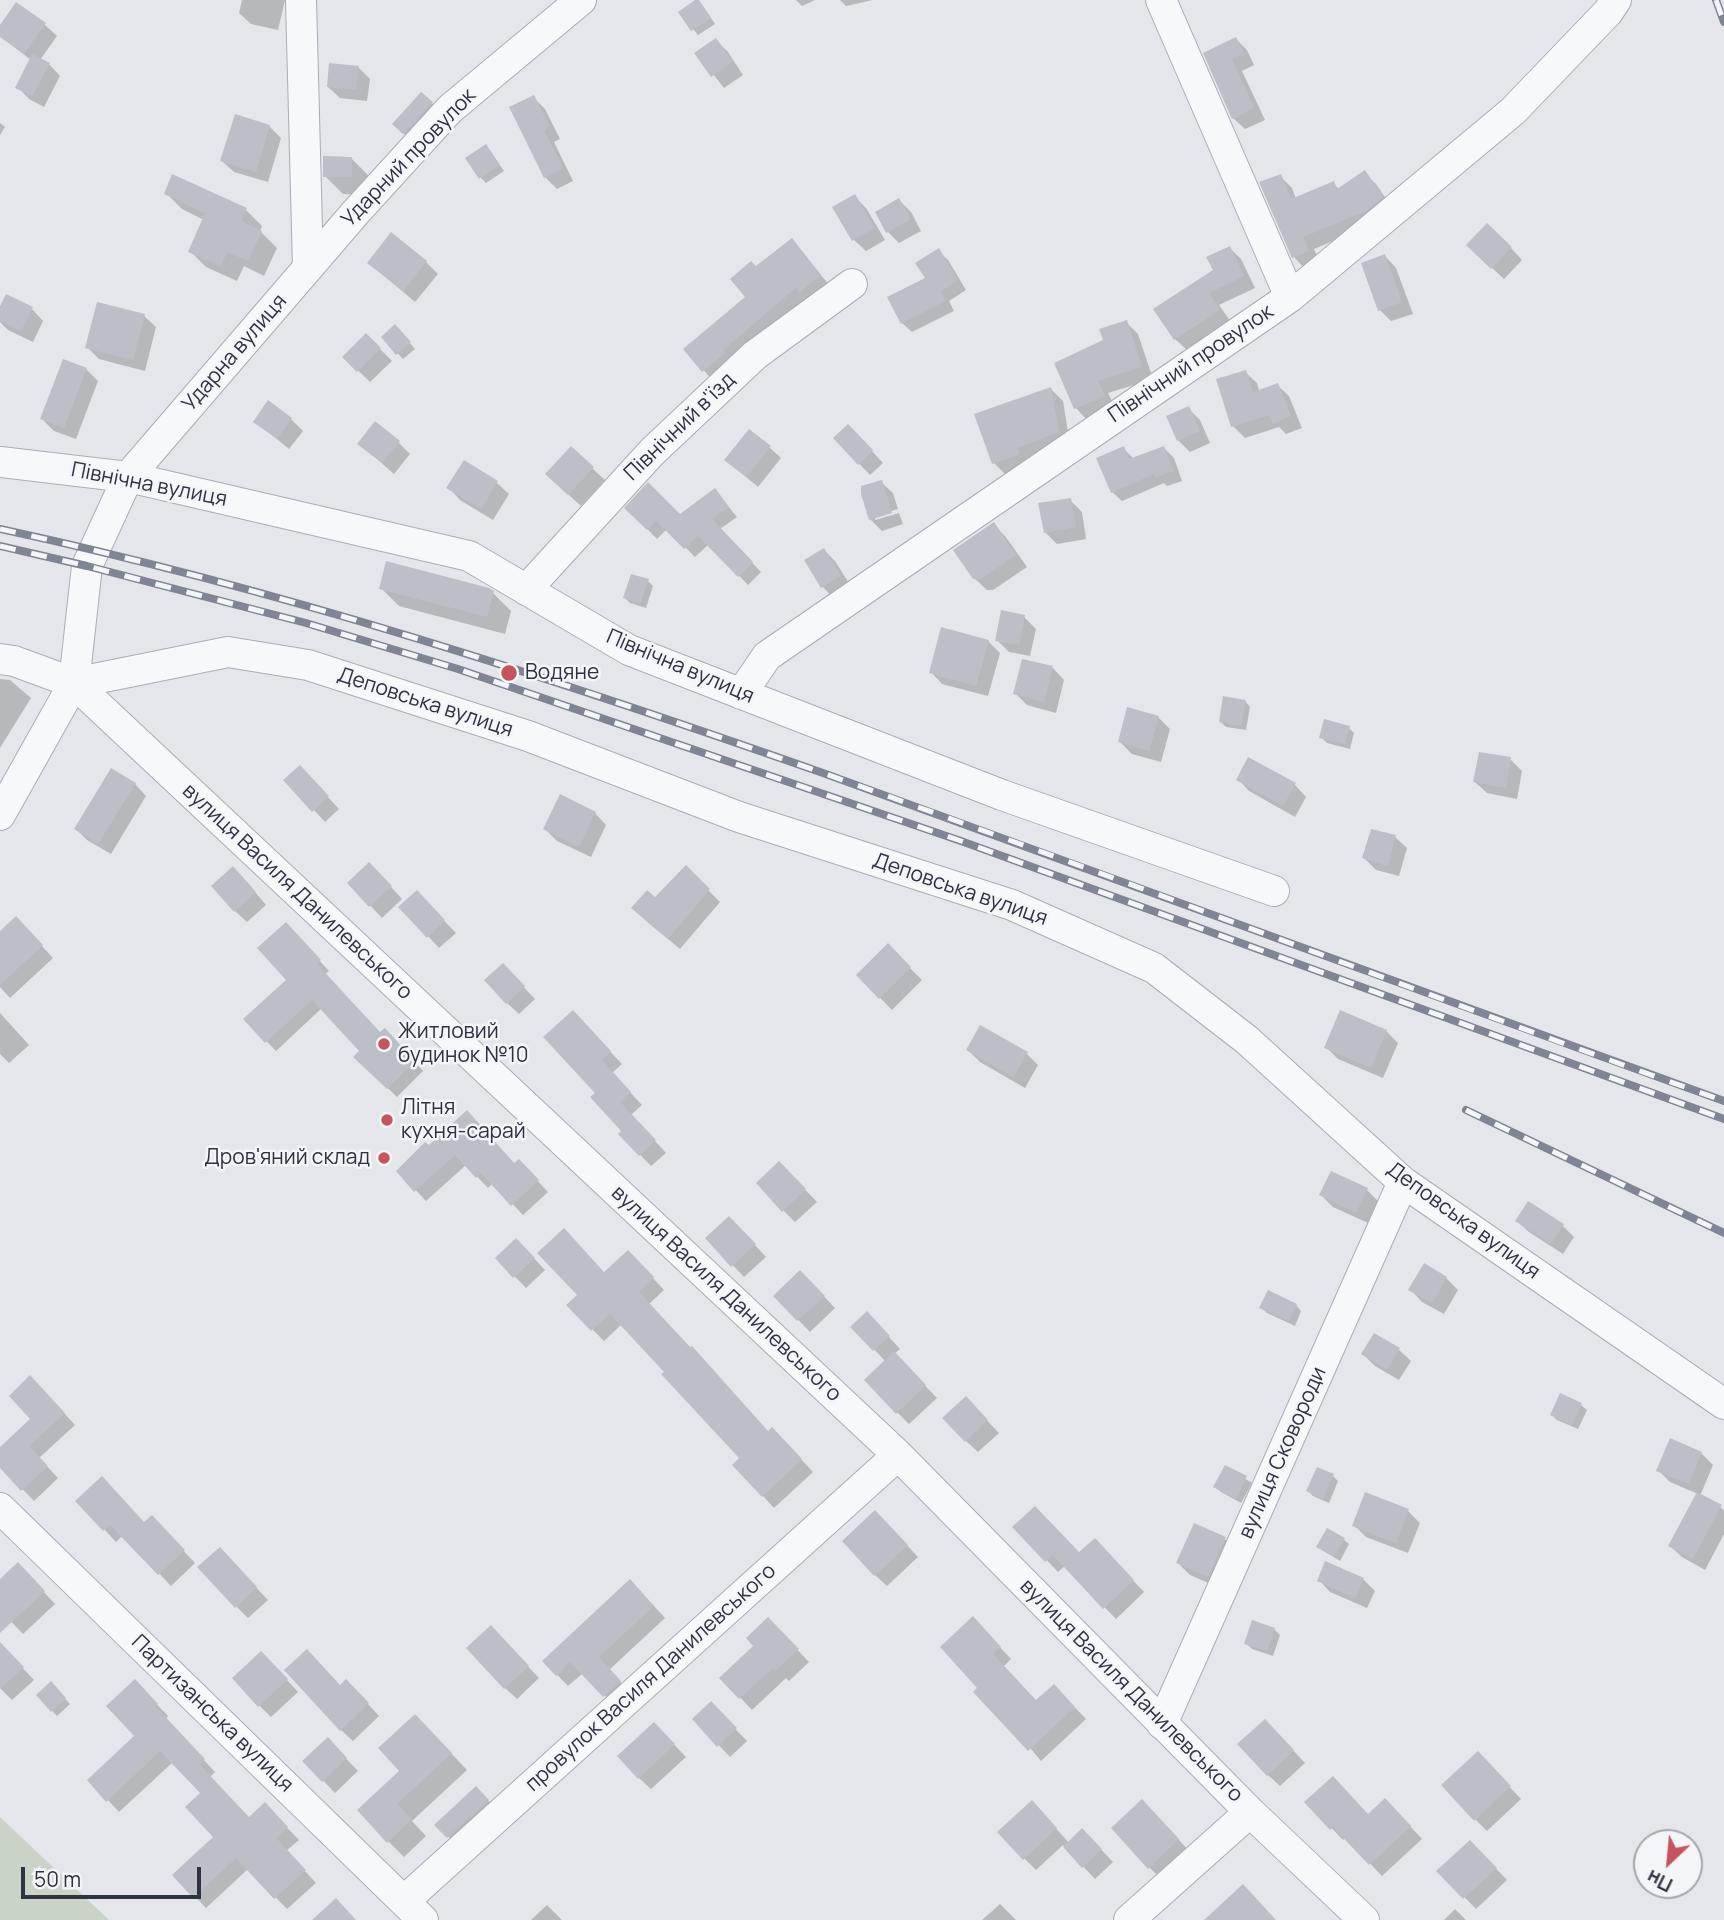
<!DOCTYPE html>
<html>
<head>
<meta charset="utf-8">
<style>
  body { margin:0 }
  #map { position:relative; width:1724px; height:1920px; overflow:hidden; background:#e4e6eb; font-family:Manrope,sans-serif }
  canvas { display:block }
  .north { position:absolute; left:1633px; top:1829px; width:70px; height:70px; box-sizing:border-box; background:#f4f5f8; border:2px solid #a4a7af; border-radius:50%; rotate:206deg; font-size:19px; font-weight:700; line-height:28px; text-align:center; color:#2d3342 }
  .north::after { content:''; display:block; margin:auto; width:24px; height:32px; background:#c5545c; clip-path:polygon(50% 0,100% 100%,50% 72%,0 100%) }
  .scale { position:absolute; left:21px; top:1867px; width:180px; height:32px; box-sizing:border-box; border:4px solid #2d3342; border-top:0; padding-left:9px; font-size:21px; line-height:24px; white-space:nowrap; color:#2d3342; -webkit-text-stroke:5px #f4f5f8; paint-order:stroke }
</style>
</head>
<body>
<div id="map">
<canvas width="1724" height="1920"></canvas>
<div class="north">Пн</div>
<div class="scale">50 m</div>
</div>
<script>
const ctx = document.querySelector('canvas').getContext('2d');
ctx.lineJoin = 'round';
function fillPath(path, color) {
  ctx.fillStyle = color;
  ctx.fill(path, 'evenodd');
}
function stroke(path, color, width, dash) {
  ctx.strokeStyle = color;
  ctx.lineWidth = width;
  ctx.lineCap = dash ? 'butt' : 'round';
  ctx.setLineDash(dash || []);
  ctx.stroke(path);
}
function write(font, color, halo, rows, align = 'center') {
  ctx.font = font + ' Manrope,sans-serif';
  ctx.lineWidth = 5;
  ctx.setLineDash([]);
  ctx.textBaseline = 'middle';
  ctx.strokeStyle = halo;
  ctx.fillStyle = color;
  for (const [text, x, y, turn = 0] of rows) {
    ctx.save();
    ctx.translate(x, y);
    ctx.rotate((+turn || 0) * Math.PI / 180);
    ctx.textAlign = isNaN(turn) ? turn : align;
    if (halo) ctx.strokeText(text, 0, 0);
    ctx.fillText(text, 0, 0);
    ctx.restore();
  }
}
fillPath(new Path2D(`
  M0 1817 109 1920H0Z`), '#c9d4c6');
fillPath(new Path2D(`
  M242 0H285L278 30 251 24 239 13Z
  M796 0H815L802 6Z
  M840 0H873L846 6Z
  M17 4 45 25 57 36 40 60 49 64 60 76 44 107 29 99 18 87 31 60 0 36V28Z
  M703 6 715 24 698 35 680 12Z
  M1236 39 1247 50 1254 65 1242 71 1265 120 1245 129 1233 118 1205 53Z
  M716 40 728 52 743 75 724 88 697 54Z
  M358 67 370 79 367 101 340 98 328 87Z
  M533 97 545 109 560 139 554 142 573 181 557 189 545 177Z
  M432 103 443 115 406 136 395 124Z
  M0 123 5 127 0 135Z
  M269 126 281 138 268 182 234 172 222 161Z
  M486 146 504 171 486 183 480 177Z
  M351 158 369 176V195L343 194 325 176Z
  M1364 173 1376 184 1393 209 1378 222 1314 249 1320 263 1305 269 1294 257 1261 183 1280 176 1292 188 1296 199 1333 183 1339 189Z
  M173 176 246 210 262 226 260 231 277 248 264 276 244 266 237 281 206 267 190 251 204 220 182 209 166 193Z
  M854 196 866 208 885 240 866 251 854 240Z
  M899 200 911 212 921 231 899 243 888 232Z
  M792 241 831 287 714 382 685 349 747 297 756 268Z
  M1230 248 1241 259 1255 288 1219 305 1231 322 1187 350 1175 339Z
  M1511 248 1522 260 1504 279 1480 257Z
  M938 251 948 260 966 290 949 301 954 311 912 332 902 323 927 278Z
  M1385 256 1396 268 1413 314 1391 321 1380 310Z
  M426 262 438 274 415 302 369 263Z
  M32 309 43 321 33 342 8 330 0 322V310Z
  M144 316 156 327 145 371 99 359 87 347Z
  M1126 322 1138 334 1153 379 1108 393 1115 407 1087 420 1076 408Z
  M400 332 415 349 403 359 383 337Z
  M366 335 392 361 370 382 344 357Z
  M86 369 98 381 76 439 54 431 42 419Z
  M1245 372 1257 383 1259 391 1277 385 1289 396 1302 428 1286 434 1279 427 1245 438 1233 426Z
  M1051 389 1063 401 1070 444 1006 475 994 463Z
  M1188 408 1200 420 1210 443 1190 452 1178 440Z
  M291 419 303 431 289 449 255 421Z
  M835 438H860L883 463 870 475Z
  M398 442 410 454 394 474 360 444Z
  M769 447 781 458 758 487 726 460Z
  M1123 448 1133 458 1164 448 1174 458 1182 481 1167 486 1164 483 1122 501 1112 492Z
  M571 449 605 480 581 506 559 486Z
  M465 462 497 483 509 494 493 520 460 500 449 488Z
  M881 482 893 493 898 509 875 516V520L899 513 903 524 882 531 870 519Z
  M715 490 737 517 720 529 761 572 748 585 709 544 695 557 667 529 657 539 627 508 680 516Z
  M1070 500 1082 512 1086 539 1057 544 1045 532Z
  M993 524 1005 536 1027 567 993 590H987L974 578Z
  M824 550 835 561 852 588 834 599 823 587 806 561Z
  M648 581 653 586 646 608 630 603 625 598Z
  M381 588 493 593 511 611 505 634 399 606Z
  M1024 617 1036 629 1030 656 1009 652 997 640Z
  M988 641 1000 653 988 696 942 684 931 672Z
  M1053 668 1064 680 1056 713 1027 705 1015 693Z
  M0 679 10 680 31 698 0 748Z
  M1245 701 1250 707 1246 730 1226 727 1221 722Z
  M1158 717 1170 729 1161 762 1132 754 1120 742Z
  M1349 728 1354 733 1350 749 1327 743 1321 737Z
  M1510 759 1522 771 1517 799 1487 793 1475 782Z
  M311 779 339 809 325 822 314 810Z
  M1238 779 1295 785 1306 797 1295 817 1249 791Z
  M135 784 146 796 111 854 87 840 76 829Z
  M595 813 606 825 591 857 557 841 545 829Z
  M1395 837 1407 848 1399 876 1376 870 1364 858Z
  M686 868 720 902 680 949 645 920 655 899Z
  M381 876 402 899 382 918 349 883Z
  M245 880 266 905 247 922 235 911Z
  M428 904 456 933 439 948 428 936Z
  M27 930 53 958 10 998 0 987V933Z
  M295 934 329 971 325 974 380 1034 394 1039 423 1071 397 1097 356 1057 362 1051 322 1008 276 1051 246 1020 289 980Z
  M888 946 922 980 892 1010 858 975Z
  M514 977 535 999 519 1014 507 1003Z
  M0 1013 29 1045 9 1063 0 1054Z
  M584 1024 622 1064 612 1073 642 1105 631 1115 666 1153 651 1166 620 1134 624 1131 597 1093Z
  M1386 1031 1398 1043 1383 1078 1338 1059 1326 1047Z
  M968 1050 1027 1054 1038 1065 1025 1088 980 1062Z
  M425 1144 515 1164 519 1161 548 1192 523 1215 493 1183 488 1188 466 1165 426 1201 398 1171Z
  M791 1175 817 1202 795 1222 783 1210Z
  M1367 1190 1378 1201 1368 1223 1333 1207 1321 1195Z
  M1517 1221 1562 1225 1574 1237 1563 1254 1529 1232Z
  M741 1230 766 1257 744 1277 707 1238Z
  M528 1252 545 1270 526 1288 497 1258Z
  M640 1264 664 1290 649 1304 769 1433 784 1441 813 1472 774 1508 763 1496 741 1458 622 1324 604 1341 568 1305 605 1274Z
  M1446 1278 1458 1290 1444 1314 1422 1302 1411 1290Z
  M812 1284 835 1308 810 1332 775 1296Z
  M1296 1305 1301 1311 1295 1326 1267 1313 1262 1308Z
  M878 1325 900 1349 894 1354 937 1398 909 1424 897 1412 886 1362 853 1327Z
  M1399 1350 1411 1361 1399 1380 1375 1366 1363 1354Z
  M42 1389 75 1425 39 1458 58 1478 34 1501 0 1466V1450L33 1419Z
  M1561 1396 1581 1405 1587 1410 1578 1429 1557 1420 1552 1415Z
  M977 1410 999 1433 978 1452 966 1441Z
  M1701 1453 1713 1465 1700 1496 1724 1510V1534L1705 1570 1682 1557 1670 1546 1698 1494 1670 1482 1658 1470Z
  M1226 1467 1252 1483 1241 1503 1221 1492 1215 1487Z
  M1333 1476 1338 1481 1329 1503 1313 1496 1308 1491Z
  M1366 1495 1408 1511 1420 1523 1408 1553 1366 1537 1354 1525Z
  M78 1501 163 1529 195 1563 171 1586 123 1535 116 1542Z
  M887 1524 918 1557 887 1586 875 1575Z
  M1015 1527 1079 1554 1106 1552 1144 1592 1116 1619 1065 1566 1058 1572Z
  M1225 1539 1236 1551 1220 1588 1190 1575 1178 1563Z
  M1343 1539 1349 1544 1340 1561 1318 1547Z
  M231 1561 268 1600 248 1618 236 1606Z
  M29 1576 55 1604 23 1634 0 1610V1580Z
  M1363 1579 1375 1591 1367 1608 1330 1592 1319 1580Z
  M642 1593 665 1618 609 1670 631 1693 616 1707 583 1673 568 1686 544 1661Z
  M768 1619 809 1662 789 1681 786 1678 752 1710 722 1678 756 1646Z
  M1274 1629 1280 1635 1273 1656 1252 1649 1246 1643Z
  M984 1630 1011 1659 1004 1666 1036 1702 1054 1686 1086 1719 1041 1761 980 1688Z
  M502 1639 539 1678 517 1699 505 1688Z
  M0 1644 34 1680 12 1700 0 1688Z
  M273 1665 298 1692 271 1717 259 1705Z
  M135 1682 168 1716 166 1719 215 1772 210 1777 249 1819 265 1805 299 1840 286 1851 316 1883 287 1909 248 1869 206 1908 175 1875 216 1837 202 1793 173 1762 119 1812 108 1800 137 1736Z
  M51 1684 70 1704 57 1716 38 1696Z
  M340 1687 358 1693 379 1716 353 1741 341 1730Z
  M711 1704 747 1741 730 1757 694 1719Z
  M431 1732 467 1770 412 1821 426 1836 404 1857 388 1841 402 1771Z
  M1277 1733 1305 1763 1280 1786 1268 1775Z
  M666 1736 686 1757 651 1789 639 1778Z
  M328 1740 358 1771 335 1793 305 1761Z
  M1489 1765 1521 1799 1487 1831 1475 1819Z
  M476 1788 500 1813 460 1849 437 1825Z
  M1307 1802 1369 1816 1397 1812 1422 1839 1382 1876 1346 1838 1343 1840Z
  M1154 1813 1190 1852 1161 1879 1149 1867Z
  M1043 1814 1069 1843 1094 1842 1113 1862 1095 1879 1063 1845 1036 1870 999 1833Z
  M1470 1842 1507 1880 1476 1909 1439 1871Z
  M1000 1904 1016 1920H982Z
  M547 1905 562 1920H531Z
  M1455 1909 1466 1920H1444Z`), '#0003');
fillPath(new Path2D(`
  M695 0H699L711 18 691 31 678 12Z
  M16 2 46 23 24 54 0 37V25Z
  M1236 37 1244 53 1232 59 1254 108 1232 119 1203 53Z
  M716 38 733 62 711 77 694 53Z
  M32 54 50 63 32 96 15 88Z
  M329 63 359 66 356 90 327 87Z
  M421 92 433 102 403 134 392 124Z
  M534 95 550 127 544 130 563 169 544 178 509 107Z
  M235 114 270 125 256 172 220 161Z
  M486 144 500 165 479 179 465 158Z
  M323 156 352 157V177H323Z
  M1365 170 1383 197 1366 211 1303 237 1309 251 1292 258 1259 182 1281 174 1291 199 1334 181 1337 189Z
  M172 174 247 208 241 221 262 231 248 261 227 252 221 266 188 252 205 213 164 194Z
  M855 194 875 228 852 241 832 207Z
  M899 198 911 219 886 233 875 212Z
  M1487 223 1512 247 1491 269 1466 245Z
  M391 232 427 261 403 291 367 263Z
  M792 238 821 275 799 293 796 288 723 350 725 353 702 372 683 349 745 297 730 279 751 261 756 266Z
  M1230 246 1244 276 1209 293 1220 310 1174 340 1153 309 1213 270 1206 257Z
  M939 248 958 280 941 291 945 301 901 324 887 297 925 278 915 263Z
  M1385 254 1402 302 1378 311 1361 263Z
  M6 294 33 307 21 331 0 321V306Z
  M97 302 145 314 133 360 85 348Z
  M1127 320 1142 367 1098 381 1105 396 1074 409 1054 363 1103 340 1099 329Z
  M395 324 411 342 396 355 381 337Z
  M366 333 381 348 357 372 342 357Z
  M63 359 87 368 64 428 40 419Z
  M1246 370 1253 392 1278 383 1291 416 1273 424 1270 415 1231 427 1216 379Z
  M1051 387 1059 432 1017 448 1019 454 992 464 974 414Z
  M268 400 292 418 277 439 253 422Z
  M1189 406 1200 431 1177 441 1166 416Z
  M375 421 400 441 382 463 357 444Z
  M848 424 873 450 858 465 833 438Z
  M749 429 771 446 746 477 724 460Z
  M571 446 594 467 568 495 545 474Z
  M1124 446 1129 459 1164 446 1174 471 1156 477 1154 474 1111 493 1096 458Z
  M464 460 498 481 481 509 446 488Z
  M882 480 892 513 869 520 861 494V486Z
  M648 482 680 514 715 488 729 507 712 519 753 562 738 577 698 536 684 549 656 521 647 530 624 508Z
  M1071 498 1076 527 1044 533 1038 503Z
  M994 522 1016 555 981 579H973L953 550Z
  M824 548 841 576 821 588 804 560Z
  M386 561 489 588 494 591 487 617 379 589Z
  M631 574 649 579 640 604 623 598Z
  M1001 610 1025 615 1019 645 995 641Z
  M941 627 989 640 976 686 929 673Z
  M1022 659 1053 666 1044 702 1013 694Z
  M1223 696 1246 700 1241 726 1219 722Z
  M1127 707 1159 716 1149 751 1118 742Z
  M1324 719 1350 726 1345 744 1319 738Z
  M1479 752 1511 757 1506 788 1473 782Z
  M1248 757 1296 783 1283 806 1236 780Z
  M300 765 329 796 312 812 283 780Z
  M111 768 136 783 98 844 74 829Z
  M560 794 596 812 579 847 543 829Z
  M1371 829 1396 835 1388 866 1362 858Z
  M369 862 392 886 369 907 347 883Z
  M686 865 710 889 668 939 631 908 647 890 655 897Z
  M233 866 256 892 234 912 211 886Z
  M417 890 445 920 427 938 398 907Z
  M16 916 43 945 0 985V931Z
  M286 922 321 960 317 964 380 1032 385 1028 415 1061 387 1089 353 1057 359 1051 312 1000 265 1043 243 1019 286 980 257 948Z
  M888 943 911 967 879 999 856 975Z
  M503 963 525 986 506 1004 484 980Z
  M573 1010 611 1051 602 1060 631 1092 620 1102 656 1140 639 1156 618 1134 621 1131 590 1097 595 1093 543 1037Z
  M1340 1010 1387 1030 1371 1068 1324 1048Z
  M980 1025 1028 1052 1013 1077 966 1050Z
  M467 1110 514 1163 519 1159 539 1180 511 1206 481 1173 476 1178 455 1155 414 1192 396 1171 425 1142 429 1145Z
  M779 1161 806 1189 782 1212 756 1183Z
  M1331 1171 1368 1188 1356 1213 1319 1195Z
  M1528 1201 1564 1224 1551 1244 1515 1221Z
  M729 1216 756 1244 731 1267 705 1238Z
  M564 1228 604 1272 628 1250 654 1277 639 1292 690 1347 692 1346 768 1431 772 1427 802 1459 762 1497 732 1465 739 1458 661 1374 664 1372 610 1314 591 1331 566 1305 577 1295 537 1253Z
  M516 1238 535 1258 513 1278 495 1258Z
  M1424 1263 1447 1277 1432 1303 1408 1290Z
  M800 1270 825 1296 797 1321 773 1296Z
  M1268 1290 1297 1304 1289 1321 1259 1308Z
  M867 1311 890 1336 873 1351 850 1327Z
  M1374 1333 1400 1348 1387 1370 1361 1354Z
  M894 1351 926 1385 896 1414 864 1380Z
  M30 1375 65 1413 29 1446 48 1466 21 1491 0 1468V1447L30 1419 9 1396Z
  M1560 1393 1582 1403 1572 1425 1550 1415Z
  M966 1396 988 1420 965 1442 942 1418Z
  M1670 1438 1702 1452 1689 1484 1656 1471Z
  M1225 1465 1247 1476 1236 1499 1213 1487Z
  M1317 1467 1334 1474 1323 1499 1306 1491Z
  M102 1476 144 1522 152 1515 185 1550 158 1575 110 1525 103 1531 75 1501Z
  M1365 1492 1409 1509 1396 1543 1352 1526Z
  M1697 1492 1722 1505 1693 1559 1668 1546Z
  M1035 1506 1079 1552 1095 1538 1134 1580 1103 1609 1053 1555 1045 1562 1012 1527Z
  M875 1510 908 1545 874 1576 842 1541Z
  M1194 1523 1226 1537 1208 1577 1176 1563Z
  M1327 1528 1345 1538 1334 1557 1316 1547Z
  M220 1547 257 1587 235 1608 197 1567Z
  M1325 1561 1364 1578 1355 1598 1317 1581Z
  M18 1562 45 1591 0 1633V1579Z
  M630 1579 654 1606 599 1657 621 1681 603 1697 570 1662 556 1676 542 1661Z
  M973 1616 1001 1647 993 1654 1036 1700 1054 1684 1075 1707 1028 1751 973 1692 977 1688 940 1647Z
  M768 1617 799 1649 776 1670 773 1668 739 1699 719 1678 753 1646 746 1638Z
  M1252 1620 1275 1628 1267 1651 1244 1644Z
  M491 1625 529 1666 504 1689 466 1648Z
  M0 1642 24 1667 0 1689Z
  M307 1649 340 1685 346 1679 369 1703 340 1731 284 1670Z
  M261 1651 288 1679 258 1707 232 1678Z
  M135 1679 158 1704 155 1706 205 1759 199 1764 249 1817 265 1802 288 1827 276 1838 306 1870 274 1899 236 1858 193 1898 172 1875 213 1837 185 1807 200 1793 160 1751 106 1802 87 1780 134 1736 106 1706Z
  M51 1681 66 1698 51 1712 36 1695Z
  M711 1701 737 1728 717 1747 692 1719Z
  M415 1714 452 1753 397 1804 412 1819 387 1843 357 1810 399 1771 378 1748Z
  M1265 1719 1294 1750 1267 1776 1237 1744Z
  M654 1722 675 1744 638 1779 617 1756Z
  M328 1737 347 1758 322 1782 302 1761Z
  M1478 1751 1511 1786 1474 1821 1441 1785Z
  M1333 1776 1368 1814 1385 1798 1411 1826 1369 1865 1333 1827 1330 1830 1304 1802Z
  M476 1786 489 1800 447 1838 434 1825Z
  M1142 1799 1179 1839 1148 1869 1111 1828Z
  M1032 1800 1057 1828 1023 1860 997 1832Z
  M1082 1828 1102 1849 1082 1868 1063 1847Z
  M1470 1840 1497 1868 1463 1899 1436 1871Z
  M1243 1884 1276 1920H1204Z
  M336 1898 356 1920H312Z`), '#bcbfc7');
const minor = new Path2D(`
  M301 0 308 268
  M1161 0 1290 297
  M0 462 128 477 469 556 629 650 1002 795 1274 891
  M526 590 652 452 755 355 852 284
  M0 659 14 661 74 683 898 1455 1250 1812 1364 1920
  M74 683 228 652 308 665 528 736 739 817 1012 905 1154 968 1247 1040 1403 1182 1724 1404
  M741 694 767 656 1290 297 1513 111 1608 12 1616 0
  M0 815 74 683 87 566 128 477 356 212 450 109 581 0
  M0 1508 423 1920
  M1162 1724 1403 1182
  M404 1901 898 1455
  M1129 1920 1250 1812`);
stroke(minor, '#a9adb5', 32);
stroke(minor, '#f7f8f9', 30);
const rail = new Path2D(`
  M1716 0 1724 22
  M0 529C280 589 552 678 823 773 1124 880 1423 994 1724 1101
  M0 546 87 566 306 623 458 669 961 841 1724 1119
  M1466 1110 1724 1233`);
stroke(rail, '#7f8594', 8);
stroke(rail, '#f4f5f8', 5, [16]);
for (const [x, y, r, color] of [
  [509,673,9,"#c5545c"],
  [384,1044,7,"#c5545c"],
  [387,1120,7,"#c5545c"],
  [384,1158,7,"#c5545c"]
]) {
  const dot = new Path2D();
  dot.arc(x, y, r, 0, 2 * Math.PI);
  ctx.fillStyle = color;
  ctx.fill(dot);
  stroke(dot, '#f4f5f8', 2.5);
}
write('21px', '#2d3342', '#f4f5f8', [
  ["Ударний провулок",409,158,-46],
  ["Ударна вулиця",235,353,-49],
  ["Північний провулок",1191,364,-34],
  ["Північний в'їзд",680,427,-44],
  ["Північна вулиця",149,485,11],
  ["Північна вулиця",680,667,23],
  ["Деповська вулиця",425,703,18],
  ["Деповська вулиця",960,890,19],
  ["вулиця Василя Данилевського",297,892,43],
  ["Деповська вулиця",1463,1221,36],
  ["вулиця Василя Данилевського",726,1294,43],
  ["вулиця Сковороди",1283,1453,-66],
  ["провулок Василя Данилевського",651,1678,-42],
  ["вулиця Василя Данилевського",1131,1691,45],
  ["Партизанська вулиця",212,1714,44]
]);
write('21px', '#2d3342', '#f4f5f8', [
  ["Водяне",525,673],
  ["Житловий",398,1032],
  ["будинок №10",398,1056],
  ["Літня",401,1108],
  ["кухня-сарай",401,1132],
  ["Дров'яний склад",370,1158,"right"]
], 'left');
</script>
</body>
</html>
